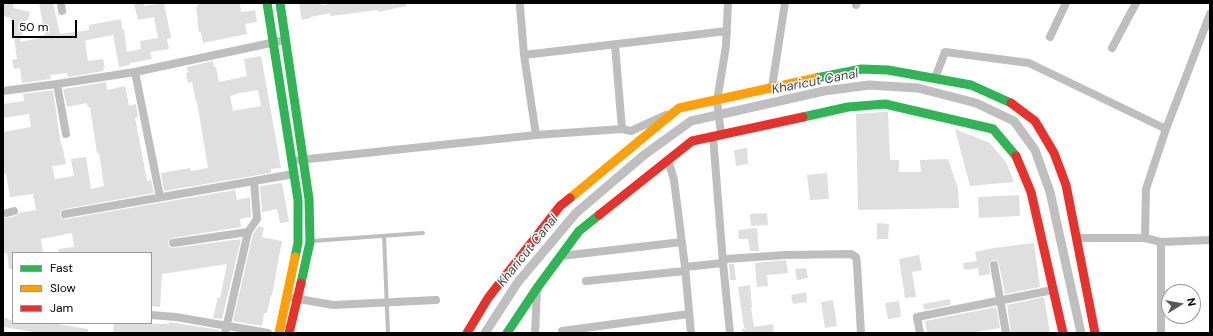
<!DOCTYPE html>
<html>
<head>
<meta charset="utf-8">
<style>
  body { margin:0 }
  #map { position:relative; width:1213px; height:336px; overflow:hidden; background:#fff; font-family:"DM Sans",sans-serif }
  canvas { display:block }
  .frame { position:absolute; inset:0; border:4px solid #000; pointer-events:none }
  .legend { position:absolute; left:12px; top:252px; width:140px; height:72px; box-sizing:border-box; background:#fff; border:1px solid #999; margin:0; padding:5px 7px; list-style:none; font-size:12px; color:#000 }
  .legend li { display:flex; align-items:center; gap:8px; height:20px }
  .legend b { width:20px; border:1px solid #999 }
  .north { position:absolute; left:1161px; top:284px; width:40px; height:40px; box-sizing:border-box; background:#fff; border:1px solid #999; border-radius:50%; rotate:79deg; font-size:11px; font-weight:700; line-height:16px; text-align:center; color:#000 }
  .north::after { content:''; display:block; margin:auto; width:14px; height:18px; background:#595959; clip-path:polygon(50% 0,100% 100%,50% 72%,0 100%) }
  .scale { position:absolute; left:12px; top:20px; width:65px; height:18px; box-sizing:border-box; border:2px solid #000; border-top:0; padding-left:5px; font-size:12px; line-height:14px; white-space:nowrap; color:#000; -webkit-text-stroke:3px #fff; paint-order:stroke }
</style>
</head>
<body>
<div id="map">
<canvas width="1213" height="336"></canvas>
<div class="frame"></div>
<ul class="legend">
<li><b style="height:5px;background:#30b455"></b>Fast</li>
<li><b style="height:5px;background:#ff9f0a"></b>Slow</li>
<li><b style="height:5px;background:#e5322d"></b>Jam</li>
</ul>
<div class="north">N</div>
<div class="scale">50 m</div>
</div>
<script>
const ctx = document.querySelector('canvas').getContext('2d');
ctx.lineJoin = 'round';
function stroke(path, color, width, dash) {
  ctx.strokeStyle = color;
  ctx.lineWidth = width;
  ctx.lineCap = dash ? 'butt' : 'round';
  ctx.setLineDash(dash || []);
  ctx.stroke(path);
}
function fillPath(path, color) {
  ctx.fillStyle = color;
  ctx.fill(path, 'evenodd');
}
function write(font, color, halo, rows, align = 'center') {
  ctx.font = font + ' "DM Sans",sans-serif';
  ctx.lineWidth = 3;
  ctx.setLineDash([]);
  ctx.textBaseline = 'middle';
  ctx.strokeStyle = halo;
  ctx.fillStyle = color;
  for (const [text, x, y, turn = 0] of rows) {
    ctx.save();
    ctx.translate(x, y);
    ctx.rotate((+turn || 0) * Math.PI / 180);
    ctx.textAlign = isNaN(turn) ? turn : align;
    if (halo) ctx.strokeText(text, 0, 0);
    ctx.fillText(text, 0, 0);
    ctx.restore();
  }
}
stroke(new Path2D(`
  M485 333 518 282 576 213 644 155 691 121 824 91 869 85 918 88 976 103 1014 121 1035 150 1050 192 1081 333`), '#bfbfbf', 9);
fillPath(new Path2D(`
  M3 3H14L13 8 30 12 28 20H26L20 42 40 38V36L45 35 39 3H53L60 34 89 30V25L121 19 122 29H124L127 52 141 49 140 41 158 38 154 17 138 20 134 3H144V6L164 3 171 38 167 39 169 49 150 52 152 59 130 63V65L119 67 113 35 87 40 85 41 88 61 103 59 105 68H103L104 71 68 77 67 73 50 75 51 79 22 83 20 68 14 69 12 60 17 59 11 18 3 16Z
  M197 3H240L241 12 255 10 257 22 245 24 247 34 203 43 201 32H199L197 22 198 21 196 7H198Z
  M299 3H323V5L336 3H406V6L378 12V10L331 16 330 13 310 17V18L302 20Z
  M261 56 281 168 271 169V172L270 173 164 191 161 173 190 168 191 171 208 168 197 102H196L192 82 188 83 186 73 188 72 187 67 213 61 214 67H216L219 82 247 76 244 59ZM258 90 261 106 233 111 230 96 235 95V94Z
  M106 82 107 90 125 86 129 106 136 104 138 117 135 118 147 181 151 180 154 193 64 209 60 212 61 217 66 219 235 190 237 200 250 197 251 217 240 219 241 227 172 238 168 241 169 247 174 248 241 239 222 319 213 318 218 297 220 298 227 264 162 274 160 307 151 306V253H59L58 249 74 247 72 233 41 239 43 253H13V269H9L7 253 3 254V219L15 216 19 213 36 210 33 194 10 197 6 174H4L3 168V132L31 127 29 114 3 118V104L24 101 23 94 53 90 61 145H62L66 164 52 166 55 179 74 176 71 159 86 157 91 189 104 186 99 153H97L90 107H88L87 103 67 107 63 89Z
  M884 112H888L890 160H899V172H921L920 160 948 159 958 189 959 208 858 210 856 114Z
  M955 129 990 143 1006 162 1014 182 970 186Z
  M747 148 748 164 736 166 734 150Z
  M827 173 829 199 810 200 807 175Z
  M282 183 289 222 280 223 277 209 262 212 260 186Z
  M1019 195 1020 216 979 218 978 197Z
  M767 213 768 225 751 226 750 214Z
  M877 223 889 224 888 239H877Z
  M259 226 264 228 262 237 282 241 272 295H271L267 313H264L262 326 233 321 253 234Z
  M757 228 759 251H750L748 239H739L738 230Z
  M1034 243 1040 287 1005 294 999 264 996 260H993L989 263 990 274 979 276 978 268 964 270 963 263 977 261 975 252 994 248Z
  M919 255 922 270 912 272 916 297 905 298 899 259Z
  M786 260 788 273 767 275 768 286 757 287 755 263Z
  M729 264H734L736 280H730Z
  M806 268 808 278 797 280 795 269Z
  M750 285 752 307H751L754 327 773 324 774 333H743L742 329 747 328H744L738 287Z
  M806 292 807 302 793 304 791 295Z
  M1044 297 1050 333H1011L1007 305Z
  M950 299 951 305 924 310 923 304Z
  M833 300 837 326 825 328 821 302Z
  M899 301 901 317 888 319 885 303Z
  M996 307 1000 328 970 333H927L925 321Z
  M3 317 13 321V323H58V324L88 329V333H39L3 327Z
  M169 322 220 330V333H113L114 323 169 324Z`), '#dfdfdf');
stroke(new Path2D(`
  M384 236 388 333
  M312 241 423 233`), '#bebebe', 4);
stroke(new Path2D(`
  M61 3 62 11
  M856 5 857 3
  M520 6 524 55 536 135
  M1210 14 1166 129 1146 189 1145 238 1161 242 1210 240
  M1050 37 1066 3
  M615 45 622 129
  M1112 48 1136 3
  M524 55 727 31
  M135 72 160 197
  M935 78 945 52 1029 63 1166 129
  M57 84 66 134
  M772 87 785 3
  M3 91 57 84 135 72 285 40
  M721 134 717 101 726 46 728 3
  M713 136 723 263 730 333
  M299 160 536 135 622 129 631 131 666 115
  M668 160 674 180 685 267 691 333
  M3 214 14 211
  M65 214 294 174
  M1076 238H1145
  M1161 242V333
  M173 243 248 232
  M561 256 682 242
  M994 265 1006 333
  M685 267 723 263 726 259 785 255 851 254 856 257 857 264 861 333
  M586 281 685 271
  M293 298 333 305 436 300
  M151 315 176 317 268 333
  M562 331 689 314
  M225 333 248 232 257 219 254 181
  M535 333 537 290
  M920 333 917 317 1053 290`), '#bebebe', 8);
stroke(new Path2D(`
  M267 3 298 200V243L295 257
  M280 3 309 199 310 242 301 283
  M816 78 862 69 888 70 971 85 1011 103
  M803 117 848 107 885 104 993 129 1016 156
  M507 333 537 288 579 231 599 215`), '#30b455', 9);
stroke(new Path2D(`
  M570 198 679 108 816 78
  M279 333 295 257`), '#ff9f0a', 9);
stroke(new Path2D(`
  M1011 103 1035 121 1054 153 1066 185 1095 333
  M1016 156 1031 192 1063 333
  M599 215 692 141 803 117
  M289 333 301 283
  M467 333 488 298 560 206 570 198`), '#e5322d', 9);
write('italic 13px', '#444', '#fff', [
  ["Kharicut Canal",815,82,-11],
  ["Kharicut Canal",528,251,-51]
]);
</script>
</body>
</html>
